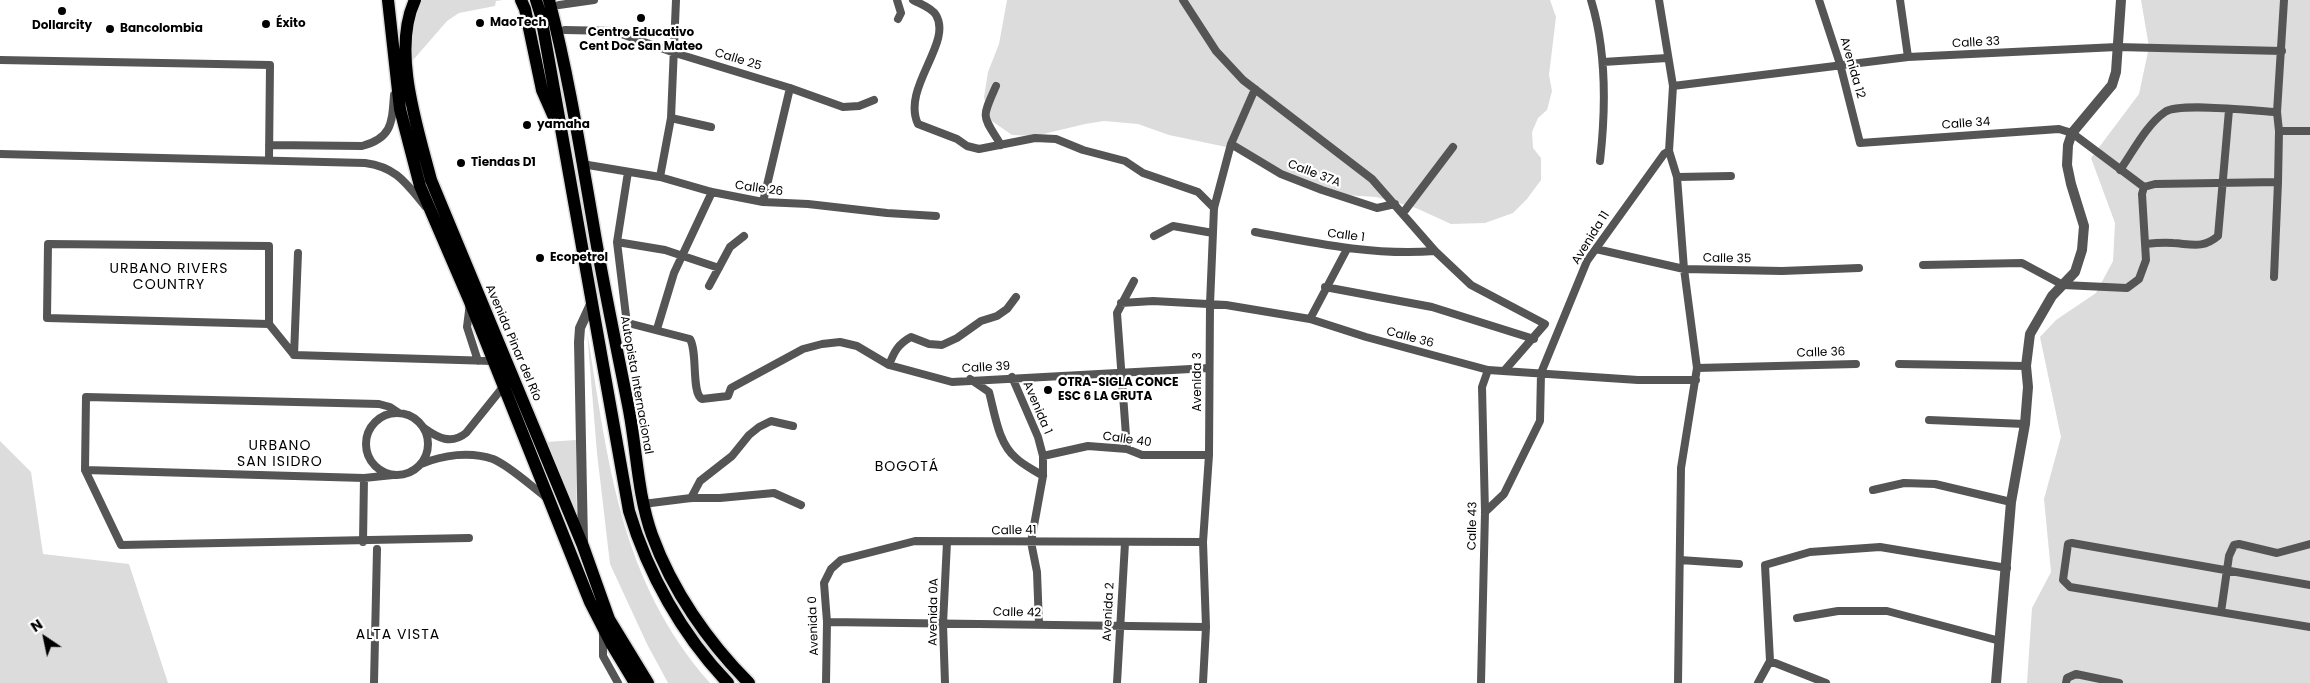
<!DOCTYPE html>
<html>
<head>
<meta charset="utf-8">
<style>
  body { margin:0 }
  #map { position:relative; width:2310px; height:683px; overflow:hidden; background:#fff; font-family:Poppins,sans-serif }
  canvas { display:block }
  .north { position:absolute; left:20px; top:613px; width:50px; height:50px; -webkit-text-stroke:4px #fff; paint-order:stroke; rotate:326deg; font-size:14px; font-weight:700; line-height:20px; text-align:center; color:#000 }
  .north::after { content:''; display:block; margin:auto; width:18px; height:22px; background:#000; clip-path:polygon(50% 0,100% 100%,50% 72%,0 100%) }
</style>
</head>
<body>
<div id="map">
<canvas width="2310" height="683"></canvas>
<div class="north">N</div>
</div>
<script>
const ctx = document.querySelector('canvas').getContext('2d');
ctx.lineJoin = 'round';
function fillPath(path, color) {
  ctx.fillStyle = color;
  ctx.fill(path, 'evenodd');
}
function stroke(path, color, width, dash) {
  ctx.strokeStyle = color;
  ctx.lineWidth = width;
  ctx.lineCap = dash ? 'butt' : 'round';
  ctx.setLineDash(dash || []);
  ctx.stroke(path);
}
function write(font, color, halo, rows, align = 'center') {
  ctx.font = font + ' Poppins,sans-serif';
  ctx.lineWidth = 4.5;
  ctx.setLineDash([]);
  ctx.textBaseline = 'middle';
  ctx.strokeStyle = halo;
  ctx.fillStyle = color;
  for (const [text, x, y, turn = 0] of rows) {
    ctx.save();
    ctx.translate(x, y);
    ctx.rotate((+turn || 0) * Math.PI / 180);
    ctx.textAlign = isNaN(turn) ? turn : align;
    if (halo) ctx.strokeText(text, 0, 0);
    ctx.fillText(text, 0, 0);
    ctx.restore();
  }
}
fillPath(new Path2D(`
  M421 0H503L496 1 495 6 459 13 447 21 414 59 410 58 411 30Z
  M1007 0H1550L1556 17 1549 75 1552 91 1547 110 1538 118 1532 132 1533 148 1541 158V180L1527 199 1513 213 1485 223 1451 224 1416 208 1376 197 1345 195 1285 178 1231 148 1169 135 1138 124 1104 121 1085 124 1035 136 1012 135 989 119 984 97 988 72 999 44Z
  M2141 0H2310V683H2027L2032 608 2051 572 2044 499 2061 437 2040 337 2056 320 2096 293 2113 261 2115 223 2091 158 2139 94 2149 47Z
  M587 331C608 460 619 580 710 683H668L647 644 610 564 597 453Z
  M576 440 577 521 546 442Z
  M0 441 31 472 43 554 129 564 168 683H0Z`), '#dcdcdc');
const primary = new Path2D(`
  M388 0 400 109 420 186 470 302 590 602 612 645 635 683
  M415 0C391 51 418 129 431 180L583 546 609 619 648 683
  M521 0 525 9 542 90 553 115
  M536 0 541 16 629 511C648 574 682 635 728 683
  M549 0C568 73 580 148 593 223 603 284 616 344 628 405 637 449 637 493 652 535 672 590 708 642 749 683`);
stroke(primary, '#dbdbdb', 15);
stroke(new Path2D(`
  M897 0 901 13 898 19
  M913 0C920 4 931 7 936 15 953 43 901 88 918 124L957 139 967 146 979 149 1035 138 1056 139 1083 150 1125 161 1143 173 1198 192 1214 208
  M1183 0 1216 51 1243 80 1372 179 1435 251 1471 285 1545 324 1504 371
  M1591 0C1607 52 1606 108 1600 161
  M1819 0 1840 64 1860 143 2059 129 2072 133 2144 187
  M1900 0 1908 57
  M559 5 594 0
  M565 30 613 31 675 53 790 88 843 107 859 106 874 100
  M0 60 270 65 269 159
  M1603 62 1667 58
  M996 86C981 120 982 114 1001 145
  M1673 86 1908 57 2117 47 2282 51
  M671 118 711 127
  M2279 131H2310
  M1231 144 1281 174 1322 190 1377 208 1395 204
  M269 145 362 146C392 138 392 123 394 95
  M1669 151 1677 177 1684 269 1697 368 1681 468 1678 683
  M0 154 365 163C396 167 406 183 425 206
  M582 164 660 177 712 192 763 202 808 204 887 213 936 216
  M2120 170C2133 152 2146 125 2165 112 2179 102 2256 111 2277 112
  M628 172 617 242 631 357
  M660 177 671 118 676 0
  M1677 177 1731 176
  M2144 187 2155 184 2278 182
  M763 202 790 88
  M1403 213 1453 147
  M1255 232C1314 243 1375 256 1435 251
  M1154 236 1173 226 1213 233
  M617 242 665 250 719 268
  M2145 244C2154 243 2164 242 2173 243 2191 244 2203 249 2218 236L2229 110
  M1596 249 1684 269 1782 271 1859 268
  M1923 265 2022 263 2063 285 2127 288 2139 279 2146 260 2142 194 2144 187
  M2274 277 2278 182 2279 131 2277 112 2284 0
  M709 286 730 247 744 236
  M1325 287 1432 307 1534 339
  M470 303 467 327 478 361
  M1121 303 1153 301 1226 305 1310 319 1366 337 1488 370 1638 380H1696
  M1310 319 1347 249
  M628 323 690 339C698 353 691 393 702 399L728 396 731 388 803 349 822 344 840 342 857 346 889 365 952 382 1209 368
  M269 324 47 318 48 244 269 246V324L294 355 492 361
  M657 329 674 273 712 192
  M294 355 298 253
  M1899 364 2026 366
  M889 365C894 352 898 344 911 337L929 344 942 345 957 338 981 321 997 316 1007 309 1016 297
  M1697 368 1856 364
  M1012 377 1038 437 1043 456V476L1031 542 1037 572 1039 625
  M970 379 989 392C995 414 998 443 1016 458 1023 465 1034 470 1043 476
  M399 413 390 407 379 404 86 397 85 470 121 545 469 538
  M366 444a31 31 0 1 1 62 0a31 31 0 1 1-62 0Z
  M1929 420 2025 424
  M424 428C438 438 451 445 466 433L503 387
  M1127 449 1117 313 1134 281
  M1043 456 1088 446 1127 449 1142 455H1209
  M421 464C443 455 470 451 493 459 510 466 532 487 547 498
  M85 470 364 478 393 475
  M1873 490 1904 483 1935 484 2011 502
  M691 498 700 481 732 456 749 435 759 427 771 421 793 426
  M643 504 691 498H720L774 493 801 505
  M1485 512 1504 494 1540 421 1541 373 1587 261 1664 154 1669 151 1673 86 1659 0
  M363 542 364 478
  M1680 560 1739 564
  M2310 585 2072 543 2068 544 2063 580 2070 587 2310 627
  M2221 612 2229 556 2234 545 2239 544 2277 553 2310 544
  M1797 618 1838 611H1887L2000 641
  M827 622 1206 627
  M603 633V656L618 683
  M1770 661 1826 683
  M374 683 377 549
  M826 683 827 622 824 583 831 569 841 560 915 541 1203 542
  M945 683 943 624 947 542
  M1117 683 1125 543
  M1203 683 1206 627 1203 542 1209 455 1210 304 1214 208 1231 144 1255 89
  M1481 683 1485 512 1482 387 1488 370
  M1758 683 1770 661 1765 565 1810 552 1880 547 2007 568
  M2066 683 2067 678 2076 674 2119 683`), '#555', 8);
stroke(new Path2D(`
  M583 542 579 342 580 328 592 302
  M1996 683 2011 502 2025 424 2028 387 2026 366 2030 334 2052 296 2075 272 2082 250 2084 226 2071 184 2067 165 2068 145 2072 133 2112 85 2116 72 2121 0`), '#555', 10);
stroke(primary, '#000', 12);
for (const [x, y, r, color] of [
  [62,11,5,"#000"],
  [641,18,5,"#000"],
  [480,23,5,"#000"],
  [266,24,5,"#000"],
  [110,29,5,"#000"],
  [527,125,5,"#000"],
  [461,163,5,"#000"],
  [540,258,5,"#000"],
  [1048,390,5,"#000"]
]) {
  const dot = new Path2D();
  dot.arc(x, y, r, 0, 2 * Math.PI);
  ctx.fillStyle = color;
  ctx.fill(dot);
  stroke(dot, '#fff', 2);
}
write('bold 12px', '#000', '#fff', [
  ["MaoTech",490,23],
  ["Éxito",276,24],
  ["Dollarcity",62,26,"center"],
  ["Bancolombia",120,29],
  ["Centro Educativo",641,33,"center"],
  ["Cent Doc San Mateo",641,47,"center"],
  ["yamaha",537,125],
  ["Tiendas D1",471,163],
  ["Ecopetrol",550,258],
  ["OTRA-SIGLA CONCE",1058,383],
  ["ESC 6 LA GRUTA",1058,397]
], 'left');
write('12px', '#000', '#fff', [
  ["Calle 33",1976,43,-3],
  ["Calle 25",738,60,17],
  ["Avenida 12",1852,68,74],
  ["Calle 34",1966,124,-4],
  ["Calle 37A",1314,174,21],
  ["Calle 26",759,189,8],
  ["Calle 1",1346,236,7],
  ["Avenida 11",1591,238,-58],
  ["Calle 35",1727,259,1],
  ["Calle 36",1410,338,15],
  ["Avenida Pinar del Río",513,343,67],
  ["Calle 36",1821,353,-2],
  ["Calle 39",986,368,-3],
  ["Avenida 3",1198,382,-90],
  ["Autopista Internacional",636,385,80],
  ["Avenida 1",1037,408,67],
  ["Calle 40",1127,440,8],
  ["Calle 43",1473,526,-89],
  ["Calle 41",1014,531,-1],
  ["Avenida 0A",934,612,-89],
  ["Avenida 2",1109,612,-87],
  ["Calle 42",1017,613,1],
  ["Avenida 0",814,626,-92]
]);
ctx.letterSpacing = '1px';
write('14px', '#000', '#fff', [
  ["URBANO RIVERS",169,269],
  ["COUNTRY",169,285],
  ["URBANO",280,446],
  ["SAN ISIDRO",280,462],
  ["BOGOTÁ",907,467],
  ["ALTA VISTA",398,635]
]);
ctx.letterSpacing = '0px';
</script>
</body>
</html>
